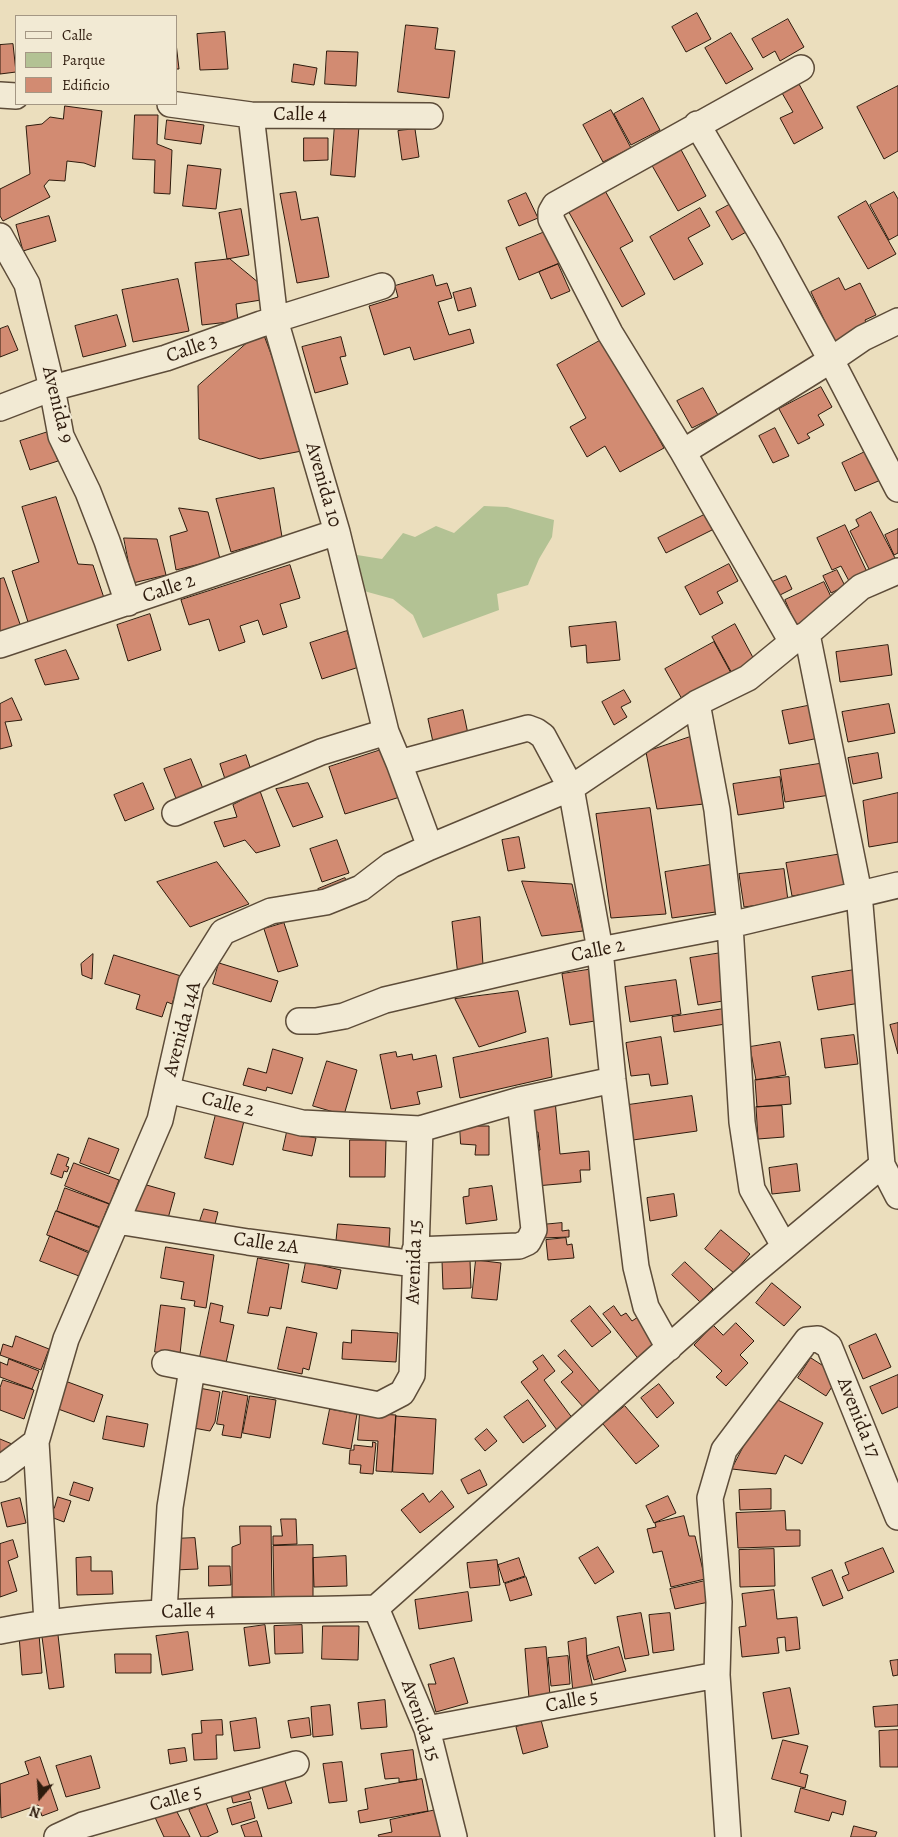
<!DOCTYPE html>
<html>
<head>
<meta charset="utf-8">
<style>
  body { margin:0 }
  #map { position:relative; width:898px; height:1837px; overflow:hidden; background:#ebdebd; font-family:Alegreya,serif }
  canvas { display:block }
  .legend { position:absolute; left:15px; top:15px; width:162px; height:90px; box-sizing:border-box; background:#f2ead4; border:1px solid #a49784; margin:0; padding:6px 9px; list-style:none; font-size:15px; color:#2e1b0d }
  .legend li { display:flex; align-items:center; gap:10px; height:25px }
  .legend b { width:25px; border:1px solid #a49784 }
  .north { position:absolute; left:15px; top:1772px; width:50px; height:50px; -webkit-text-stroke:4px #f2ead4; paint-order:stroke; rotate:198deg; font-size:14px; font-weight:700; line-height:20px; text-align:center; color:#2e1b0d }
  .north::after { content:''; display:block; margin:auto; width:18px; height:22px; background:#2e1b0d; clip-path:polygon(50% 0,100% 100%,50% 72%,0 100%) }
</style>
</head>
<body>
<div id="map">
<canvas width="898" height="1837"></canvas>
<ul class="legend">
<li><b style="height:6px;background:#f2ead4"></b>Calle</li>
<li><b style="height:14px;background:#b3c294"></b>Parque</li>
<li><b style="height:14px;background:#d28b72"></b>Edificio</li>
</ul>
<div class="north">N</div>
</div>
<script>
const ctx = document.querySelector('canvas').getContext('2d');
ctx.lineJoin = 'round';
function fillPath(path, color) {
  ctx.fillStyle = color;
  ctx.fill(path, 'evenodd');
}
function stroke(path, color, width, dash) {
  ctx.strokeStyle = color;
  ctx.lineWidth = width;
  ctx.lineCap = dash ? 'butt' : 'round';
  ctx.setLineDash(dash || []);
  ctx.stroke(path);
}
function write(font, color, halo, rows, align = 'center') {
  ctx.font = font + ' Alegreya,serif';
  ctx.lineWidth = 4;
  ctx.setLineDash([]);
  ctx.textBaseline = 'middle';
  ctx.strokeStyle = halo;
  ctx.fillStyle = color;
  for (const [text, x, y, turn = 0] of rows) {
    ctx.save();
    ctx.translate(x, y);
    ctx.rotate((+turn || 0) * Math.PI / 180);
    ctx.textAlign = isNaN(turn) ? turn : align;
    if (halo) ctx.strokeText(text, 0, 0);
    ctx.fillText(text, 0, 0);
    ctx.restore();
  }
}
fillPath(new Path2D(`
  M484 506 507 507 554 520 552 537 539 559 528 585 497 594 499 610 423 638 413 615 393 599 364 591 357 555 382 559 403 533 415 537 436 526 454 533Z`), '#b3c294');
const building = new Path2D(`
  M697 13 711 39 686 52 672 27Z
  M788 19 804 47 780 61 775 51 763 58 752 39Z
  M406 25 438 28 435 49 455 51 449 98 398 92Z
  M225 32 228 69 200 70 197 34Z
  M731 33 753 69 726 84 705 48Z
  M176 43 179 69H176Z
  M13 44 16 72 0 74V45Z
  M327 51 358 52 356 86 325 84Z
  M294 64 317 68 314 85 292 82Z
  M799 84 823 128 794 144 780 118 793 112 782 93Z
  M898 86V151L884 159 857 107Z
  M643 98 660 130 631 145 614 114Z
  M65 106 102 111 95 167 84 163 67 161 65 181 49 180 44 186 50 197 3 221 0 216V189L30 174 26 126 42 124 50 117 63 119Z
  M611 110 631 148 603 162 583 125Z
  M135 115H158L157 144 172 150 170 194 154 193 155 160 133 159Z
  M167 120 204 125 201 144 165 139Z
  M335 124 359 126 355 177 331 175Z
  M415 129 419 157 402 160 398 131Z
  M304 138H328V160L304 161Z
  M679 146 706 196 678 211 650 162Z
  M188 165 221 169 216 209 183 206Z
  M603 187 633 241 620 248 645 294 622 307 566 207Z
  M296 192 301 220 318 217 329 277 297 283 280 194Z
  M894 192 898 199V235L889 240 870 205Z
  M526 193 538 218 519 226 508 201Z
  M738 200 755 227 732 240 716 212Z
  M866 201 896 254 868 269 838 217Z
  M700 208 710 226 688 238 703 264 674 280 650 237Z
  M241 209 249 255 227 259 219 213Z
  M49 216 56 241 23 251 16 225Z
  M552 229 565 261 519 280 506 248Z
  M230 259 259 283 261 300 236 304 238 321 202 325 195 263Z
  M558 264 570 291 551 299 539 272Z
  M433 275 436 286 447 283 452 298 438 302 449 335 470 329 474 343 414 360 410 347 384 355 369 306 398 297 395 286Z
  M839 278 845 290 860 283 876 315 865 320 869 330 836 345 811 292Z
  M178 279 189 331 133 342 122 290Z
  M471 288 476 306 458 311 453 293Z
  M117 315 126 346 83 357 75 326Z
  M8 326 18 350 0 357V329Z
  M262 330 307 450 260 459 199 439 198 386Z
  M341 337 346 356 340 357 348 384 315 393 302 347Z
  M603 339 664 448 620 472 605 446 587 457 570 427 586 418 557 365Z
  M821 387 832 407 818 415 824 425 807 434 810 438 798 444 779 409Z
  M703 388 718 415 692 428 677 401Z
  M775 428 789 456 773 463 759 436Z
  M48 432 58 461 30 470 20 441Z
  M869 450 883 479 855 491 842 463Z
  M274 488 282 537 231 552 216 499Z
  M56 497 78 564 93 565 104 598 28 622 12 571 39 562 22 507Z
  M179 508 208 512 220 559 176 570 170 536 187 531Z
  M871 512 895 558 870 571 850 531 859 526 856 520Z
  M706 514 714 529 666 553 658 538Z
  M845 525 867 572 849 581 841 566 832 570 817 538Z
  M898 529V553L894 555 885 535Z
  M124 538 157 539 166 575 133 583Z
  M729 564 738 581 717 592 723 603 700 615 685 587Z
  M290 565 300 598 280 604 287 627 263 635 258 620 240 626 245 642 219 651 209 619 189 625 181 600Z
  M837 570 845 586 831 593 823 576Z
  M786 576 792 589 776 597 770 583Z
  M4 578 21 627 0 634V579Z
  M824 582 834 603 823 613 796 625 785 600Z
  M150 614 161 650 128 661 117 625Z
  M616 622 620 660 587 663 586 645 571 647 569 627Z
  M735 624 757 665 734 677 712 637Z
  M347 631 359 667 322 679 310 643Z
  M714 642 731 673 682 699 665 669Z
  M888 645 892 675 840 682 836 652Z
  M66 650 79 679 45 685 35 660Z
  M624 690 631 702 621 707 627 717 614 725 602 702Z
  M12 698 22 720 5 722 12 746 0 749V704Z
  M817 704 824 737 789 744 782 711Z
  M889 704 895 733 848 742 842 712Z
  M463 710 468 734 433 742 428 719Z
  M693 736 704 804 657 809 646 752Z
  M384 749 400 797 345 814 329 767Z
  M878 753 882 778 853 784 848 758Z
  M246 755 252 773 226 782 220 764Z
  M191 759 204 791 177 801 164 769Z
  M825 763 830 795 785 802 780 770Z
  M780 777 784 808 738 815 733 784Z
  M143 783 154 809 125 821 114 795Z
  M308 783 323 817 293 827 276 789Z
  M260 791 280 846 256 853 245 840 224 847 214 822 237 817 233 805Z
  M898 793V842L869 847 863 801Z
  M650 808 666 914 611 918 596 814Z
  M519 837 525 868 508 871 502 840Z
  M337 840 349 873 322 882 310 849Z
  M848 853 853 886 792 896 786 863Z
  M217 862 249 904 190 927 157 882Z
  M716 864 723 911 672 918 665 872Z
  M784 869 788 901 744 907 739 874Z
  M345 878 349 886 322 897 318 889Z
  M522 881 572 884 583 931 542 936Z
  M480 917 483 965 458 976 452 922Z
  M284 923 298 966 278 972 264 929Z
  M721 953 729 1000 698 1005 690 958Z
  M93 954 92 979 82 975 81 964Z
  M114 955 181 976 172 1004 167 1002 162 1017 136 1009 140 995 105 984Z
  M219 963 278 981 271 1002 213 984Z
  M593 969 601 1020 570 1025 562 974Z
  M854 970 860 1003 818 1010 812 977Z
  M676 980 681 1014 630 1022 625 987Z
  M518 991 526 1032 479 1047 455 999Z
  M730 1008 732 1023 674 1032 672 1017Z
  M898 1023V1054L890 1025Z
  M854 1035 858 1064 825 1068 821 1039Z
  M661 1037 668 1084 651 1086 649 1074 631 1076 626 1043Z
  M548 1038 552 1077 460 1098 453 1058Z
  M780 1042 786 1075 756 1080 750 1047Z
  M273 1049 303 1058 292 1094 267 1087 266 1091 243 1085 248 1068 266 1073Z
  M396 1052 397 1057 412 1054 413 1060 436 1055 442 1087 417 1092 420 1104 391 1109 380 1055Z
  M327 1061 357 1070 344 1115 313 1106Z
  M789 1077 791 1104 757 1107 755 1080Z
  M692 1096 697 1131 633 1140 628 1105Z
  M555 1100 560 1154 589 1151 590 1170H580L581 1182 536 1186 533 1151 540 1150 538 1132H534L531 1102Z
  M782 1106 784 1137 758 1139 756 1107Z
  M217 1110 245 1117 233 1165 205 1158Z
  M460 1126H489V1155H475L476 1145 461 1144Z
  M287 1132 316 1138 312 1156 283 1150Z
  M89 1138 119 1149 109 1174 80 1163Z
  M350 1140H386L385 1177H350Z
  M58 1154 69 1158 66 1166 69 1167 67 1172 64 1171 62 1178 51 1174Z
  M74 1163 119 1180 110 1204 65 1186Z
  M797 1164 800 1191 772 1194 769 1168Z
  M143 1184 175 1193 167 1222 135 1213Z
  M492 1186 497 1220 466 1224 463 1197 469 1196V1189Z
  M65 1188 109 1204 100 1227 57 1211Z
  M674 1194 677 1216 650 1221 647 1198Z
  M204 1209 218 1212 214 1228 199 1224Z
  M56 1211 100 1228 90 1252 47 1235Z
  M562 1223V1231L569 1230V1237L542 1238 541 1225Z
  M338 1224 390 1228 389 1248 336 1245Z
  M721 1230 750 1254 734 1273 705 1249Z
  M50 1236 89 1253 79 1276 40 1261Z
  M566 1238 567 1245 572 1244 574 1258 548 1260 546 1240Z
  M166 1247 214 1255 206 1308 194 1306 195 1301 181 1299 184 1282 161 1278Z
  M258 1258 289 1264 281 1309 270 1307 268 1316 248 1313Z
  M470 1260 471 1288 443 1289 442 1261Z
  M476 1260 501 1263 497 1300 472 1298Z
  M306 1262 341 1270 337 1289 302 1282Z
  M685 1262 713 1289 700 1302 672 1275Z
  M772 1283 801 1307 784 1326 756 1303Z
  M211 1303 223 1306 220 1322 234 1325 226 1363 200 1357Z
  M161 1305 185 1308 180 1354 155 1352Z
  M590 1306 611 1332 592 1347 571 1321Z
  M614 1306 621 1316 626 1313 632 1321 638 1317 660 1345 640 1361 603 1314Z
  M736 1323 754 1341 740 1355 748 1363 726 1386 716 1377 722 1371 694 1345 713 1325 723 1335Z
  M287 1327 317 1333 309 1370 303 1368 302 1374 278 1369Z
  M352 1330 398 1333 396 1362 342 1359 343 1342 351 1343Z
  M876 1334 891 1367 863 1379 849 1346Z
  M16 1336 49 1349 41 1370 0 1355 3 1344 12 1347Z
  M565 1350 601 1393 584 1408 561 1382 573 1372 558 1356Z
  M543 1355 555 1371 544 1380 573 1419 557 1430 521 1382 538 1369 533 1362Z
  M811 1358 839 1376 826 1396 798 1378Z
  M9 1359 39 1371 32 1389 0 1377V1362L7 1365Z
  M898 1375V1407L882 1414 870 1387Z
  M57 1378 103 1395 94 1422 47 1405Z
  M3 1380 34 1390 24 1419 0 1410V1388Z
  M659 1384 674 1403 657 1418 641 1398Z
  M194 1387 220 1392 215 1422 210 1431 188 1427Z
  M223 1391 248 1396 241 1438 222 1435 224 1425 217 1424Z
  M250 1396 276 1400 270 1438 243 1433Z
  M770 1396 823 1423 802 1464 785 1455 776 1474 732 1469Z
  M528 1400 546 1426 523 1443 504 1417Z
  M625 1406 659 1446 636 1464 603 1424Z
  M330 1409 357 1414 351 1449 323 1444Z
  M360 1413 396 1415 392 1472 376 1471 378 1441 358 1440Z
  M107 1416 148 1424 144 1447 103 1439Z
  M396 1416 436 1419 433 1474 393 1472Z
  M487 1429 497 1441 485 1451 475 1439Z
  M0 1439 12 1444 0 1463Z
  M373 1442 376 1443 373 1474 360 1473 361 1465 349 1464 350 1450H354V1445L372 1447Z
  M480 1470 487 1485 468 1494 461 1480Z
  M74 1482 93 1488 89 1501 70 1495Z
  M771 1489V1509L740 1510 739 1490Z
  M442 1491 454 1507 420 1533 401 1510 423 1493 429 1502Z
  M668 1496 676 1513 654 1523 646 1506Z
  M58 1497 71 1501 64 1522 43 1514 46 1505 54 1508Z
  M20 1498 26 1523 7 1527 1 1503Z
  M785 1511 786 1530H800V1546L738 1548 736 1513Z
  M684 1516 689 1536H695L705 1579 671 1587 662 1551 653 1553 647 1529 656 1527 655 1523Z
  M281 1519H296L297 1544 273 1545V1536H282Z
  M240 1526H271L272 1597H232V1547L240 1544Z
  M195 1538 198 1569 174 1570 172 1539Z
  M13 1540 18 1557 8 1561 17 1591 0 1597V1544Z
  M313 1545V1599H274L273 1546Z
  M598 1547 614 1572 595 1584 579 1558Z
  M883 1548 894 1572 848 1591 842 1577 849 1574 845 1563Z
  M774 1549 775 1586 740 1587 739 1550Z
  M346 1556 347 1586 314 1587 313 1558Z
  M91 1557V1571H112L113 1594 77 1595 76 1558Z
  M519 1558 525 1576 504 1583 498 1565Z
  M497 1560 500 1585 470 1588 467 1563Z
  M209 1566H230L231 1585 209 1586Z
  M832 1570 843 1598 823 1606 812 1578Z
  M526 1577 532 1595 510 1601 505 1584Z
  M705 1581 709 1602 675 1609 670 1589Z
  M774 1590 777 1619 797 1617 800 1649 786 1651 785 1637 777 1638 779 1653 742 1657 739 1627 746 1626 742 1594Z
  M468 1592 472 1621 419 1629 415 1600Z
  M641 1613 649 1655 625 1659 617 1617Z
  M670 1613 674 1650 653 1653 649 1615Z
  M265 1625 270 1663 249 1666 244 1628Z
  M302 1625 303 1653 275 1654 274 1626Z
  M323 1626H359L358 1660 322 1659Z
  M188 1632 193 1670 162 1675 156 1636Z
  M39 1634 42 1673 22 1675 19 1635Z
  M58 1635 64 1687 49 1689 42 1637Z
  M586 1638 587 1659 593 1688 573 1692 568 1642Z
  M546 1647 550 1696 529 1698 525 1649Z
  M619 1647 626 1671 594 1680 587 1656Z
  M115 1654H151V1673H116Z
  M568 1656 570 1684 551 1686 548 1658Z
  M454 1658 468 1703 436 1712 428 1684H436L430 1665Z
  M898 1660V1675L893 1676 890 1661Z
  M790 1688 799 1734 772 1739 763 1693Z
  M385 1700 387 1727 361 1729 358 1703Z
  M330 1705 333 1735 313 1737 311 1707Z
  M898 1705V1726L875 1727 873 1707Z
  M256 1718 260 1748 234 1751 230 1722Z
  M309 1718 311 1735 291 1738 288 1721Z
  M222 1720 223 1735H216L217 1759 194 1760 192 1734 202 1733 201 1721Z
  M541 1720 548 1747 523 1754 516 1727Z
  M898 1730V1767H880L879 1731Z
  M783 1740 808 1746 800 1773 808 1775 805 1788 772 1779Z
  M185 1748 187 1761 170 1764 168 1750Z
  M413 1750 417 1780 399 1782V1778L385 1779 381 1754Z
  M91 1756 100 1788 66 1797 56 1766Z
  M40 1757 58 1810 42 1816 38 1805 1 1818 0 1784 29 1774 25 1762Z
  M342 1762 347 1801 329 1803 323 1764Z
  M284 1778 292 1803 268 1809 261 1784Z
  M422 1779 428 1811 360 1823 358 1811 368 1809 365 1789Z
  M801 1788 846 1801 843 1815 832 1812 829 1821 795 1812Z
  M248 1790 251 1799 233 1803 231 1794Z
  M251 1802 255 1818 232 1825 227 1809Z
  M206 1803 218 1832 207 1837H201L189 1810Z
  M165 1807 168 1814 176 1810 190 1837H164L153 1813Z
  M436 1810 442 1837H379L378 1835 392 1832 390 1820Z
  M257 1821 262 1837H245L241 1826Z
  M854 1826 877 1832 875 1837H851Z`);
fillPath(building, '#d28b72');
stroke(building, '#2e1b0d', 1);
const street = new Path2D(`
  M0 95 16 96
  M170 104 251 115 430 116
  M251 115 275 320 337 532 386 732 399 763 430 847
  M697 124 768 245 831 360 898 489
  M0 236 27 284 52 388 61 436 88 492 107 541 128 603
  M0 408 52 388 166 358 261 324 382 286
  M683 452 831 360 863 338 898 321
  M807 634 859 893 882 1165 898 1196
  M792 642 683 452 610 333 551 219V212L555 205 801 68
  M0 645 337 532
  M697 703 717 810 730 925 742 1122 752 1189 784 1246
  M399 763 528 728 536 731 543 736 571 788 600 950 613 1080 636 1267 646 1307 669 1348
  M175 813 321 752 386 732
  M299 1021H316L344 1016 385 1000 600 950 730 925 898 885
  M167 1090 302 1123 420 1129 520 1100 613 1080
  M117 1221 248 1242 415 1264
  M415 1250 519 1246 528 1242 534 1230 520 1100
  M165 1363 379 1405 402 1393 412 1375 420 1129
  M36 1442 47 1622
  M0 1469 36 1442 66 1339 160 1120 191 983 223 932 271 911 326 902 361 888 391 865 430 847 571 788 697 703 748 678 792 642 807 634 861 587 898 571
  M376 1608 749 1276 882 1165
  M376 1608 427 1729 454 1837
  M164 1612 170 1507 192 1369
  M0 1631C124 1607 251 1612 376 1608
  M427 1729 717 1675
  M57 1837 83 1825 296 1764
  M728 1837 717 1675 719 1602 710 1498 724 1450 807 1340 818 1339 829 1346 898 1517`);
stroke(street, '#5d4c39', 28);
stroke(street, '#f2ead4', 25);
write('20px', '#2e1b0d', '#f2ead4', [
  ["Calle 4",300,115],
  ["Calle 3",192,349,-19],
  ["Avenida 9",57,405,76],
  ["Avenida 10",323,485,74],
  ["Calle 2",169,589,-19],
  ["Calle 2",598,951,-12],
  ["Avenida 14A",183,1029,-75],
  ["Calle 2",228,1105,14],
  ["Calle 2A",266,1244,8],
  ["Avenida 15",415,1262,-88],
  ["Avenida 17",858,1418,68],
  ["Calle 4",188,1612,-2],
  ["Calle 5",572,1702,-11],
  ["Avenida 15",420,1721,71],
  ["Calle 5",176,1799,-16]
]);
</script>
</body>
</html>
